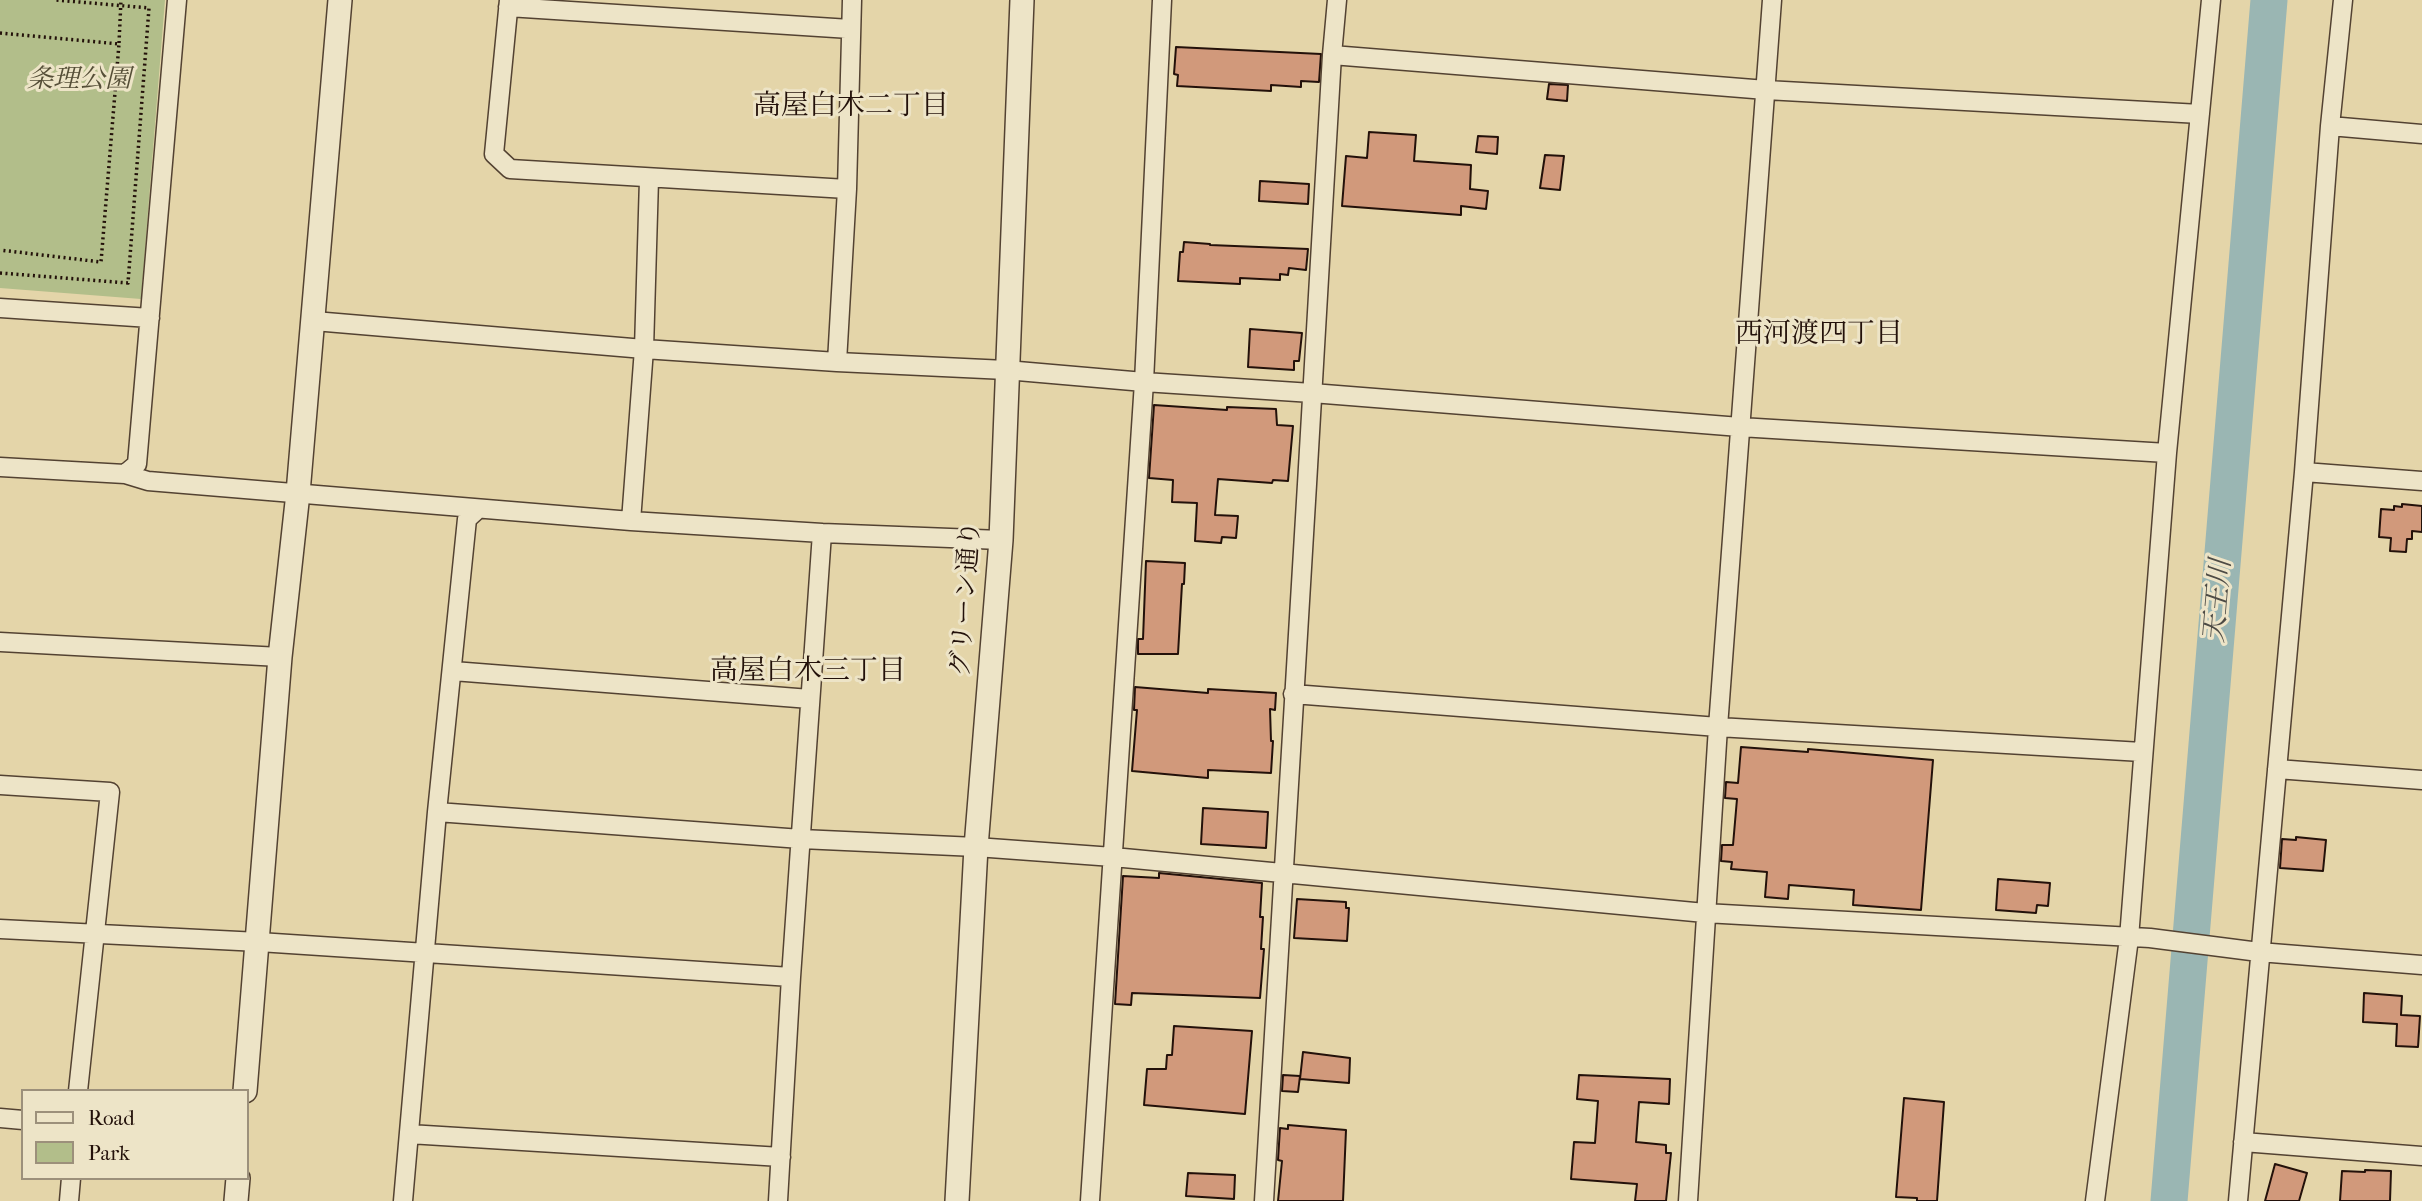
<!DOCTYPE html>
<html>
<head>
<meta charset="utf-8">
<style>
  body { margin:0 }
  #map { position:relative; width:2422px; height:1201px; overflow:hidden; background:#e4d5a9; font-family:"IM FELL French Canon",serif }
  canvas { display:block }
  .legend { position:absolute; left:21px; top:1089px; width:228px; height:91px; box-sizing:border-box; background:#ede4c7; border:2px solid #9c907b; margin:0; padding:9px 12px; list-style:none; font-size:21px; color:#23110a }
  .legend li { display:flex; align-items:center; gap:14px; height:35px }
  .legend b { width:35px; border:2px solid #9c907b }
</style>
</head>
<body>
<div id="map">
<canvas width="2422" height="1201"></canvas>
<ul class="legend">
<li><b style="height:9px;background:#ede4c7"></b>Road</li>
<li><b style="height:19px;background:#b2be8a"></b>Park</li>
</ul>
</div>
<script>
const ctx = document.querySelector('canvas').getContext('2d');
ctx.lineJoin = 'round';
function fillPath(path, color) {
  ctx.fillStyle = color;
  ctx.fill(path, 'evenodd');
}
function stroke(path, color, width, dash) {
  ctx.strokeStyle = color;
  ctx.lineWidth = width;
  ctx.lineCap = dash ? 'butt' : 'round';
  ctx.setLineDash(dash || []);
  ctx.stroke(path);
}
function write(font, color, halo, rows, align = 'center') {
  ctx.font = font + ' "IM FELL French Canon","Noto Serif JP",serif';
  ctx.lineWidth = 6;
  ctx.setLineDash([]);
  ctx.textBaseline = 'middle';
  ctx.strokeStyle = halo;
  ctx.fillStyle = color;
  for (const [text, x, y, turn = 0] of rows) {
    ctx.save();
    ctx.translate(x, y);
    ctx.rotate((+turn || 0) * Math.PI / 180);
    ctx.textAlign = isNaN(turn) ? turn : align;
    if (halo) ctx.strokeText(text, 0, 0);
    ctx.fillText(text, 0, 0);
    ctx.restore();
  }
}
fillPath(new Path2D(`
  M0 0H165L141 299 0 288Z`), '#b2be8a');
stroke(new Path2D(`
  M2169 1201 2269 0`), '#9ab6b3', 37);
const building = new Path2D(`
  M1176 47 1321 54 1319 82 1301 81V87L1271 85V91L1177 86 1178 75 1174 74Z
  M1549 84 1568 85 1567 101 1547 99Z
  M1369 132 1416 135 1414 161 1471 165 1470 189 1488 191 1486 209 1461 206V215L1342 206 1346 156 1367 158Z
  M1478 136 1498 137 1497 154 1476 152Z
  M1545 155 1564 156 1560 190 1540 188Z
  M1260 181 1309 184 1308 204 1259 201Z
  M1184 242 1210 244V245L1308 249 1306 270 1289 268 1288 275 1280 274V280L1240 278V284L1178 281 1180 252H1183Z
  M1250 329 1302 333 1299 361H1294V370L1248 367Z
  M1154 405 1227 410V407L1276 409 1277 425 1293 426 1288 481 1273 480 1272 483 1218 479 1215 515 1238 516 1236 538 1222 537 1221 543 1195 541 1197 503 1172 502 1173 480 1149 478Z
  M2402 504 2422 506V532L2412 531V539H2407L2406 552 2390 551 2391 538 2379 537 2381 509 2394 510V506L2402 507Z
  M1146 561 1185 563 1184 584H1182L1178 654H1138V639H1143Z
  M1135 687 1208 693V689L1276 693 1275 710 1270 709 1271 741H1273L1271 773 1208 770V778L1132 771 1137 710H1134Z
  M1741 747 1808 752V749L1933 760 1921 910 1853 905 1854 890 1789 885 1788 899 1765 897 1767 872 1731 869 1732 862 1721 861 1722 845H1733L1737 799 1725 798 1726 782 1738 783Z
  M1203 808 1268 812 1266 848 1201 844Z
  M2296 837 2326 840 2323 871 2280 868 2282 839 2296 840Z
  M1159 873 1262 883 1260 917H1263L1261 949H1264L1260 998 1132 993 1131 1005 1115 1004 1123 876 1159 878Z
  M1998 879 2050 883 2048 906 2037 905 2036 913 1996 910Z
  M1297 899 1346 902V908H1349L1347 941 1294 938Z
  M2364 993 2402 996 2401 1015 2420 1016 2418 1047 2396 1046 2397 1024 2363 1022Z
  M1174 1026 1252 1031 1245 1114 1144 1105 1147 1069H1166L1167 1055H1172Z
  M1303 1052 1350 1058 1349 1083 1300 1079Z
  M1283 1075 1300 1076 1298 1092 1282 1091Z
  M1579 1075 1670 1079 1669 1104 1639 1102 1636 1142 1666 1145V1153H1671L1666 1201H1635L1637 1184 1571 1179 1574 1142 1595 1143 1598 1101 1577 1099Z
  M1904 1098 1944 1102 1937 1201H1917V1198L1896 1197Z
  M1288 1125 1346 1130 1343 1201H1278L1282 1161 1278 1160 1280 1128 1288 1129Z
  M2275 1164 2307 1173 2299 1201H2265Z
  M2365 1170 2391 1171 2390 1201H2340L2342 1171 2365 1172Z
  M1188 1173 1235 1175 1234 1199 1186 1196Z`);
fillPath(building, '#d1997b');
stroke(building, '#23110a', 2);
const minor = new Path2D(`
  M509 0 494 154 510 169 847 189
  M508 7 850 29
  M1332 55 1766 90 2200 114
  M2330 126 2422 134
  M0 308 150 318
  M314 321 644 349 837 362 1006 370 1144 382 1312 393 1740 427 2167 453
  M837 362 847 189 852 0
  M0 467 125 474 137 464 177 0
  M2304 472 2422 481
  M125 474 148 481 631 521 822 533 791 977 778 1201
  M631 521 644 349 649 179
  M822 533 1001 540
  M0 642 280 657
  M453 671 810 699
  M1293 694 1718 727 2142 752
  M2277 769 2422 780
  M0 785 110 792 78 1091
  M437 812 801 839 976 847 1113 857 1705 913 2150 938 2259 952 2422 965
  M0 929 259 942 791 977
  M0 1118 23 1120
  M409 1134 781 1157
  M2243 1142 2422 1156
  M69 1201 71 1178
  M403 1201 437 812 467 519 478 509
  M1090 1201 1144 382 1162 0
  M1264 1201C1289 819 1309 437 1332 55L1337 0
  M1688 1201 1718 727 1772 0
  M2095 1201 2129 938 2167 453 2211 0
  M2238 1201 2304 472 2330 126 2343 0`);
const tertiary = new Path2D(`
  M245 1091 280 657 298 493 340 0
  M236 1201 238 1178
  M957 1201 976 847 1001 540 1022 0`);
stroke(minor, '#534232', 21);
stroke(tertiary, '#534232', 26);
stroke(new Path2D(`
  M0 33 119 44 101 262 0 250
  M119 43 121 0
  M0 273 128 283 149 8 56 0`), '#23110a', 3.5, [2, 3.5]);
stroke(minor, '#ede4c7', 18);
stroke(tertiary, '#ede4c7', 23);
write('italic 26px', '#554e37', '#ede4c7', [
  ["条理公園",79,81]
]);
write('26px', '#23110a', '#ede4c7', [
  ["グリーン通り",967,599,-86]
]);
write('28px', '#23110a', '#ede4c7', [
  ["高屋白木二丁目",851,107],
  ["西河渡四丁目",1819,335],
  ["高屋白木三丁目",808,672]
]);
write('italic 28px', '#4d4b45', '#ede4c7', [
  ["天王川",2219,601,-85]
]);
</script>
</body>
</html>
